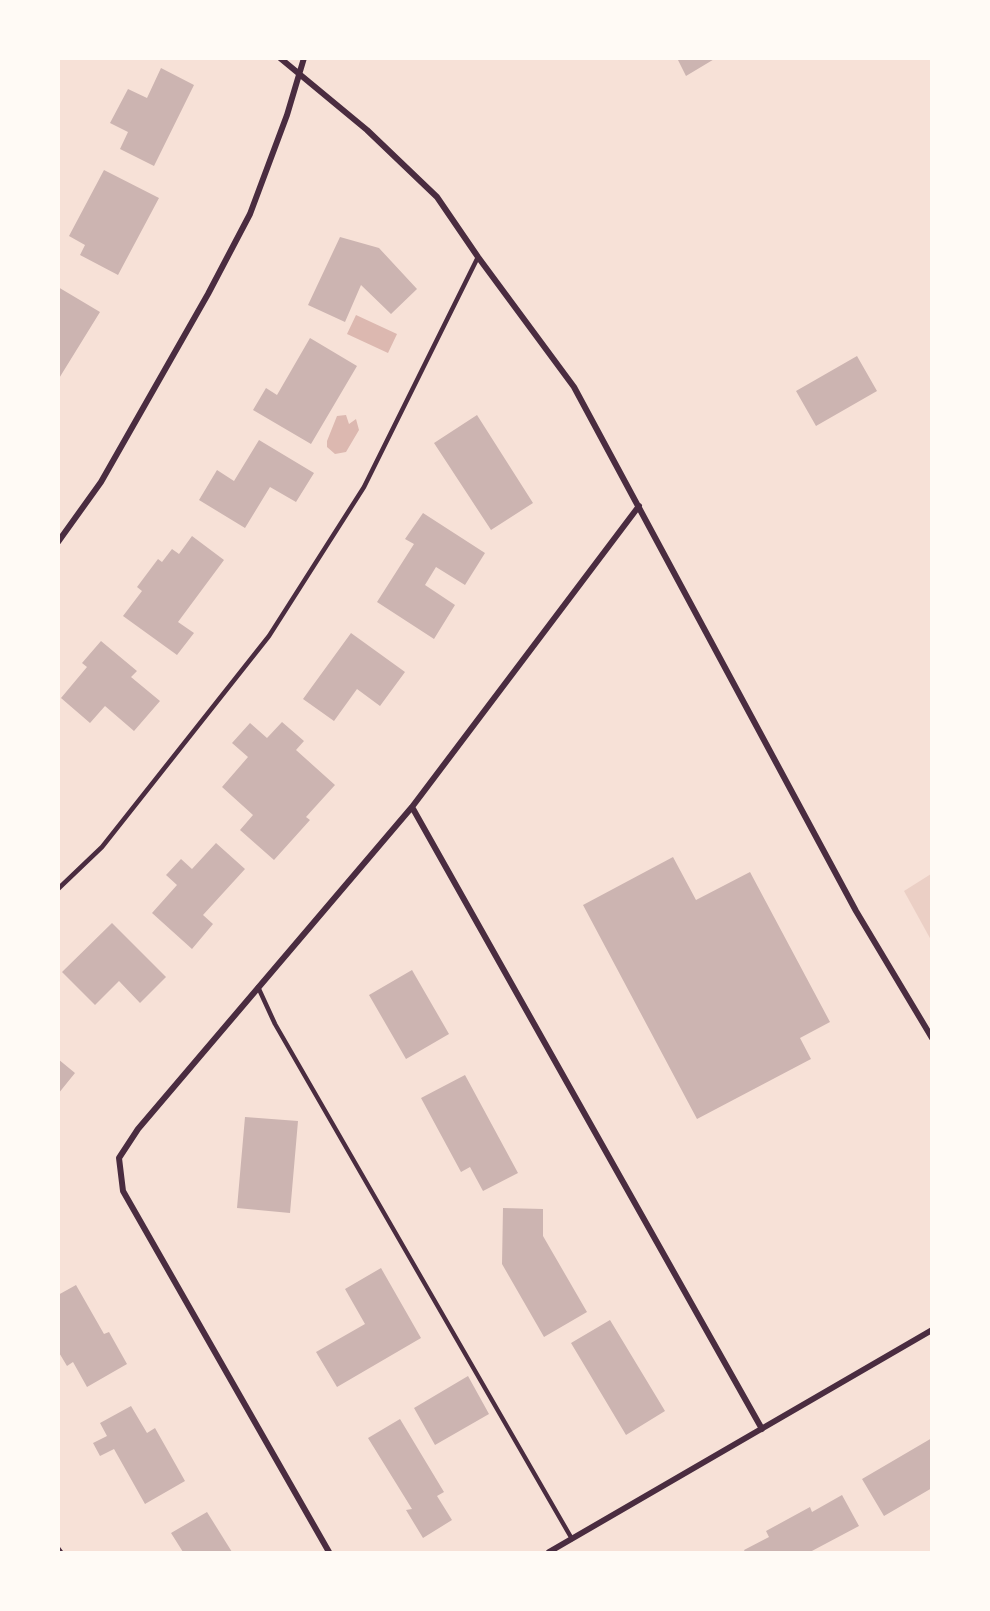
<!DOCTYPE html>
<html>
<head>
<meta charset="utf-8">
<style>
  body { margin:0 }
  #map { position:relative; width:990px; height:1611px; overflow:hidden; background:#f7e1d7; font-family:"Nunito Sans",sans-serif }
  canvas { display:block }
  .frame { position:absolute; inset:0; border:60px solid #fffaf5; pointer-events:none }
</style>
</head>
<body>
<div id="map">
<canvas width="990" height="1611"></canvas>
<div class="frame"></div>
</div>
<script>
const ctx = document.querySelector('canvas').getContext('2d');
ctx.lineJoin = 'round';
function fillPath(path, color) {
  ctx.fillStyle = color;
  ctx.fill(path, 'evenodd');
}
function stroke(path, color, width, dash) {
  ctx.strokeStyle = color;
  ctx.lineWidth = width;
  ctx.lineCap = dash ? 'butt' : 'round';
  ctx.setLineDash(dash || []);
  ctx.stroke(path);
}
fillPath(new Path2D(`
  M931 874V940L904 891Z`), '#ebcfc5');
fillPath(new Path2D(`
  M356 315 397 334 388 353 347 334Z
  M346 415 349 424 356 419 359 430 346 452 335 454 327 447V441L337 416Z`), '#dcb8b0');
fillPath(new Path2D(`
  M677 58H716L686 76Z
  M161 68 194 85 154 166 120 149 128 132 110 123 128 89 147 98Z
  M104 170 159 198 118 275 80 255 85 245 69 236Z
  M340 237 379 248 417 289 391 314 361 285 345 322 308 305Z
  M58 287 100 312 58 380Z
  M310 338 357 366 311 444 253 410 266 388 277 395Z
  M857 356 877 391 816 426 796 391Z
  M477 415 533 503 491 530 434 443Z
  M259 440 314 473 296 502 270 487 245 528 199 500 217 470 234 481Z
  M423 513 485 553 465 585 436 567 425 585 455 605 434 639 377 602 414 544 405 539Z
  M192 536 224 560 178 622 194 633 177 655 123 616 142 591 137 587 158 559 162 562 172 549 179 554Z
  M351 633 405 672 380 706 357 689 334 721 303 699Z
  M101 641 137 671 131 677 160 701 134 731 105 706 90 723 61 698 87 667 82 663Z
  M282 722 304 741 296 750 335 785 306 817 310 820 274 860 240 830 253 815 222 787 248 757 232 743 250 723 267 738Z
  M216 843 245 869 203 915 213 924 192 949 152 913 177 885 166 875 181 859 192 869Z
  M673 857 696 900 750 872 830 1022 800 1038 811 1059 697 1119 583 905Z
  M112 923 166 977 140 1003 119 981 95 1005 62 972Z
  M412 970 449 1034 406 1059 369 995Z
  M58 1059 75 1073 58 1094Z
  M465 1075 518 1173 483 1191 470 1167 461 1172 421 1098Z
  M245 1117 298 1121 290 1213 237 1208Z
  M503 1208 543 1209V1236L587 1312 544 1337 502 1264Z
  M381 1268 421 1338 337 1387 316 1352 365 1324 345 1289Z
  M76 1285 104 1334 109 1332 127 1364 87 1387 73 1362 67 1366 58 1351V1295Z
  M610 1320 665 1411 626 1435 571 1343Z
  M468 1376 489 1414 435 1445 414 1408Z
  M131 1406 147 1433 155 1428 185 1481 145 1504 114 1449 100 1456 93 1443 107 1436 100 1423Z
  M400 1419 444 1492 437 1496 452 1520 423 1538 406 1510 412 1509 368 1438Z
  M932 1438V1488L884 1516 862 1479Z
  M842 1495 859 1526 810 1552H745L744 1550 769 1537 766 1531 810 1507 812 1512Z
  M207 1512 232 1552H183L171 1533Z`), '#ccb4b1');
stroke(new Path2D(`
  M58 889 102 847 269 636 364 487 478 257
  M258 987 275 1024 572 1539
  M58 1548 61 1552`), '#4a2c40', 4.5);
stroke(new Path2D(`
  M280 58 367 130 437 197 478 257 574 387 856 911 932 1038
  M58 542 101 482 208 294 250 214 287 115 304 58
  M412 807 762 1429
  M329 1552 123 1191 119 1158 138 1129 412 807 639 506
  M549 1552 932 1330`), '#4a2c40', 6);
</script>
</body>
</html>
